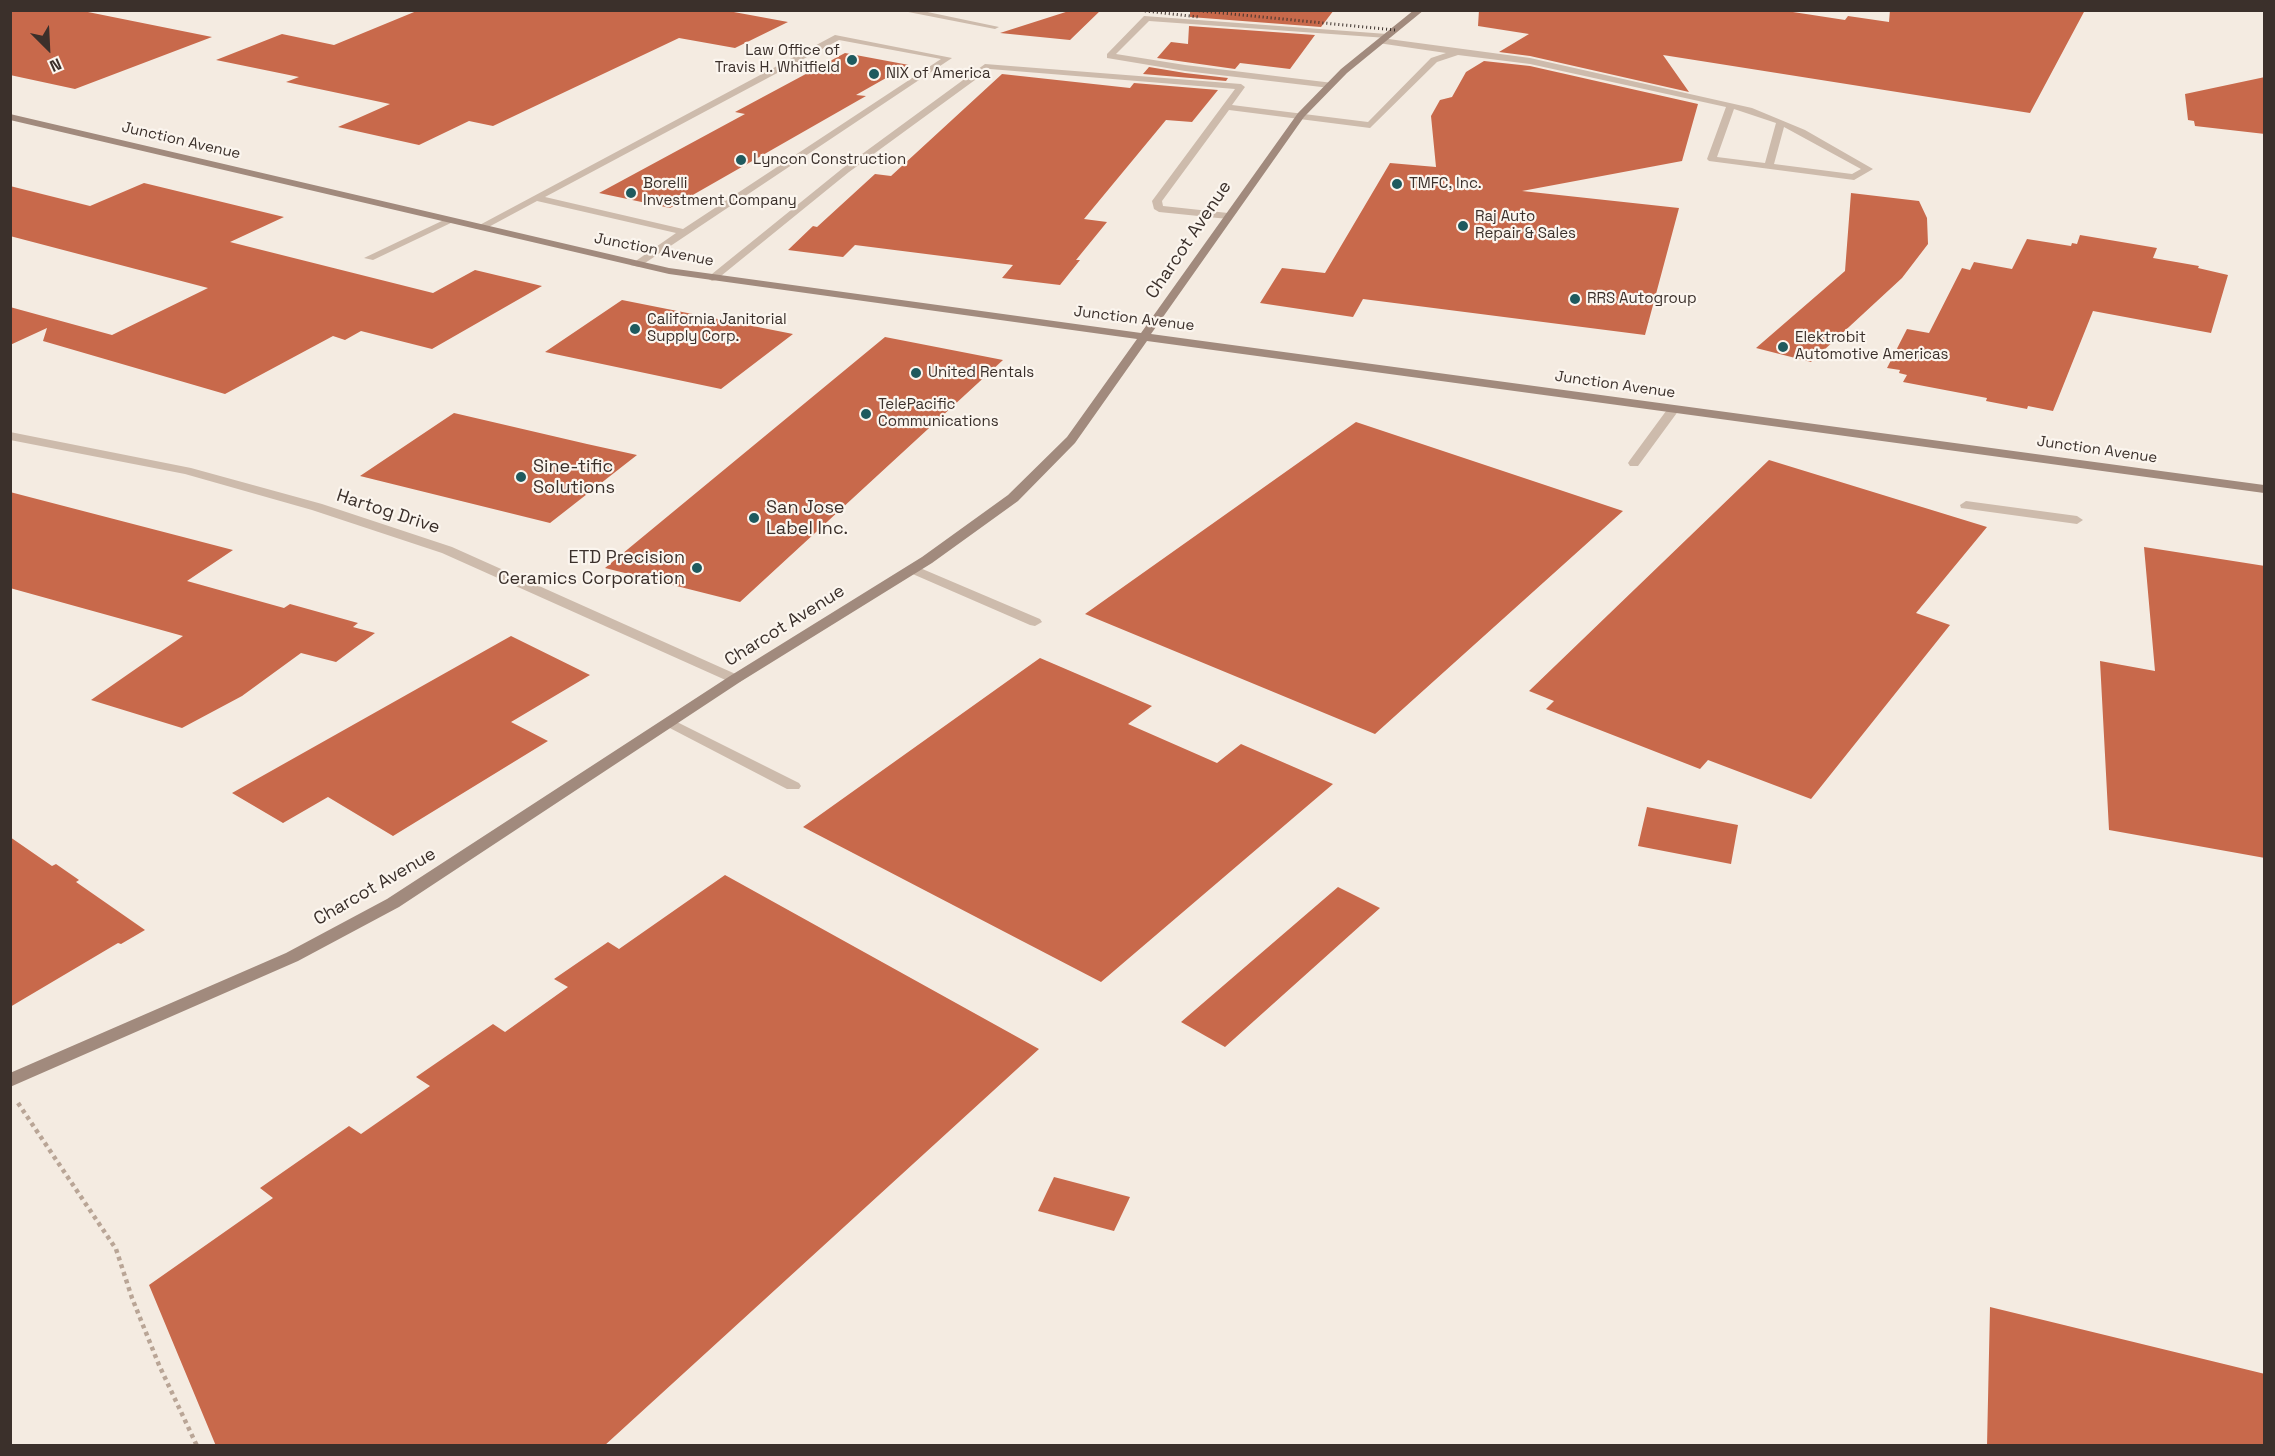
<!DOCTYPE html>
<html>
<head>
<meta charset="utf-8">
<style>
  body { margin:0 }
  #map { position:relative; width:2275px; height:1456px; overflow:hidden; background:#f4ebe1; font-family:"Space Grotesk",sans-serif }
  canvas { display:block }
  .frame { position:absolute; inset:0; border:12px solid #3b302b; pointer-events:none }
  .north { position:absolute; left:18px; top:18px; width:60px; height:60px; -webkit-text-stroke:4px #fbf5ee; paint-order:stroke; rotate:156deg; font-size:16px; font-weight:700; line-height:24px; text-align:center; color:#3b302b }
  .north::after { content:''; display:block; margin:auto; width:21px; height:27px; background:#3b302b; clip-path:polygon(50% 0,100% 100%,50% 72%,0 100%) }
</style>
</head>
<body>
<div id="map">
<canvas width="2275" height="1456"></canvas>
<div class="frame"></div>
<div class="north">N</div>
</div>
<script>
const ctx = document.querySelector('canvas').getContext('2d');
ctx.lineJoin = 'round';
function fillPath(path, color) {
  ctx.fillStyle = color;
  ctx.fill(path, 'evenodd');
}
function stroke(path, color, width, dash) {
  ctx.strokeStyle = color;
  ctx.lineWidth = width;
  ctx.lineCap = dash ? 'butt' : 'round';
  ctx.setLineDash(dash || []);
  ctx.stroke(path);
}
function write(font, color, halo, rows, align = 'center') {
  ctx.font = font + ' "Space Grotesk",sans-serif';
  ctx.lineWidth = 4.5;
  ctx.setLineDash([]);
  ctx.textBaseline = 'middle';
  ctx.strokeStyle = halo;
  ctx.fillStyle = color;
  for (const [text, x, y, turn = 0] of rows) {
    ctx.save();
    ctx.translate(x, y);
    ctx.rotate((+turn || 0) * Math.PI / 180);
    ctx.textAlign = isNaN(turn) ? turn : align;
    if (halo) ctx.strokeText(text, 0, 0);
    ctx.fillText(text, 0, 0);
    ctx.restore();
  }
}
fillPath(new Path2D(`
  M10 10H78L212 37 75 89 10 75Z
  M419 10H723L788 22 735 48 679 38 493 126 469 121 419 145 338 127 390 104 286 82 299 77 216 60 282 34 334 45Z
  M1072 10H1101L1070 40 1000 33Z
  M1190 10H1334L1321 27 1190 17Z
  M1479 10H1780L1845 20 1848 16 1889 22 1890 10H2085L2030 113 1663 55 1689 92 1530 56 1499 52 1529 34 1478 26Z
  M1189 26 1315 35 1290 69 1240 63 1235 69 1157 58 1171 42 1188 44Z
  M845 53 909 65 856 95 866 96 670 208 599 193 745 114 735 112Z
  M1484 61 1530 66 1698 104 1682 161 1522 191 1679 208 1645 335 1363 299 1353 317 1260 303 1282 268 1325 273 1390 163 1436 167 1431 116 1440 100 1452 97 1466 72Z
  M1149 67 1185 73 1228 78 1226 81 1143 74Z
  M1002 74 1130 88 1134 83 1218 90 1192 122 1166 120 1084 219 1107 222 1076 260H1080L1060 285 1002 278 1013 265 855 245 843 257 788 250 813 226 817 227 875 174 891 176Z
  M2265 77V134L2195 126 2194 121 2188 120 2185 94Z
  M144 183 284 217 230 242 433 293 475 270 542 286 432 349 361 331 345 340 333 336 225 394 43 341 47 328 10 345V307L112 335 208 288 10 236V186L90 206Z
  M1851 193 1919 201 1927 218 1928 244 1902 278 1811 362 1756 348 1845 271Z
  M2080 235 2157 248 2153 258 2199 266 2198 268 2228 275 2211 333 2093 311 2053 411 2028 406 2027 409 1986 401 1987 398 1903 382 1907 375 1899 373 1900 370 1887 368 1907 329 1929 333 1962 268 1970 270 1974 262 2012 269 2027 239 2071 246 2072 243 2077 244Z
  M622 300 793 334 721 389 545 352Z
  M885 337 1003 360 740 602 605 568Z
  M454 413 587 444 637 455 550 523 360 476Z
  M1356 422 1623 511 1375 734 1085 614Z
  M1769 460 1987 527 1916 613 1950 625 1811 799 1708 760 1700 769 1546 709 1554 701 1529 691Z
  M10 492 233 550 187 581 284 608 290 604 358 623 353 627 375 633 336 662 301 653 242 696 182 728 91 700 183 636 10 588Z
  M2144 547 2265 566V858L2109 830 2100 661 2155 671Z
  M511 636 590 675 511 722 548 741 393 836 328 797 283 823 232 793Z
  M1040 658 1152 706 1128 724 1217 763 1241 744 1333 784 1101 982 803 827Z
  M1647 807 1738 825 1731 864 1638 846Z
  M10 837 52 866 56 864 79 880 76 882 145 930 121 944 118 943 10 1007Z
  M725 875 1039 1049 604 1446H216L149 1285 273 1198 260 1188 349 1126 361 1134 430 1086 416 1077 493 1024 505 1032 568 987 554 979 608 942 619 949Z
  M1338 887 1380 908 1225 1047 1181 1022Z
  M1054 1177 1130 1197 1114 1231 1038 1211Z
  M1990 1307 2265 1374V1446H1987Z`), '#c8694b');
stroke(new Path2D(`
  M18 1103 116 1249 132 1298 159 1365 197 1446`), '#b9a596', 4.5, [4, 4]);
fillPath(new Path2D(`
  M898 10H918L999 27 995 29Z
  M1144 16 1387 34 1391 36 1387 38 1149 21 1116 54 1185 65 1333 83V87L1330 88 1185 71 1107 58V54Z
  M835 35 952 58 639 267 630 265 676 233 537 201 483 230 474 228ZM839 40 941 59 683 229 545 197Z
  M1381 38 1530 58 1752 108 1805 130 1873 169 1854 180 1709 161 1707 159 1726 107 1530 64 1458 55 1437 62 1370 128 1229 110 1162 201 1163 206 1228 213 1233 216 1228 219 1159 212 1154 209 1152 201 1235 89 990 69 849 172 716 280 712 281 707 278 843 168 985 64 1241 84 1245 87 1232 105 1368 122 1431 58 1446 53 1378 43 1377 41ZM1734 109 1776 123 1765 163 1717 157ZM1784 127 1861 169 1852 174 1774 164Z
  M446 219 455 221 373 260 364 258Z
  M1673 406 1679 410 1638 466H1630L1628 463 1630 460 1669 407Z
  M1966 501 2077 516 2083 520 2077 524 1961 508 1960 505Z
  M913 565 1040 619 1042 622 1035 626 1030 625 908 572 906 569 908 566Z
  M669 718 799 783 801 786 799 789H787L664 725 662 722Z`), '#cdbbac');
fillPath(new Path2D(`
  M10 432 191 468 322 504 452 547 740 676 742 679 740 682H730L442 553 312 510 185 474 10 440Z`), '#cdbbac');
fillPath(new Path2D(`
  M1414 10H1424L1347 73 1304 117 1151 334 2264 485V493L1147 341 1075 443 1018 501 932 563 740 682 399 907 298 961 10 1087V1073L286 953 387 899 730 676 922 557 1008 495 1067 437 1137 339 669 274 10 120V114L669 268 1141 333 1298 113 1341 69Z`), '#a18a7d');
stroke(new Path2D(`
  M1137 10 1199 17
  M1191 10 1395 30`), '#3b302b', 3, [1, 3]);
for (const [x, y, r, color] of [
  [852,60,6,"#1f5a5e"],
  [874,74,6,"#1f5a5e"],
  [741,160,6,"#1f5a5e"],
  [1397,184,6,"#1f5a5e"],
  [631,193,6,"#1f5a5e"],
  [1463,226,6,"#1f5a5e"],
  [1575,299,6,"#1f5a5e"],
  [635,329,6,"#1f5a5e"],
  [1783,347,6,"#1f5a5e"],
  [916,373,6,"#1f5a5e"],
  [866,414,6,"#1f5a5e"],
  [521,477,6,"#1f5a5e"],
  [754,518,6,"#1f5a5e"],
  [697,568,6,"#1f5a5e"]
]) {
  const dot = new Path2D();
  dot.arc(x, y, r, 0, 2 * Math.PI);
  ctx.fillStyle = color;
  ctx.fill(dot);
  stroke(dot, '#fbf5ee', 2);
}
write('15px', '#3b302b', '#fbf5ee', [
  ["Law Office of",840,51,"right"],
  ["Travis H. Whitfield",840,68,"right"],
  ["NIX of America",886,74],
  ["Lyncon Construction",753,160],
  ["Borelli",643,184],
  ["Investment Company",643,201],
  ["TMFC, Inc.",1409,184],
  ["Raj Auto",1475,217],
  ["Repair & Sales",1475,234],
  ["RRS Autogroup",1587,299],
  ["California Janitorial",647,320],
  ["Supply Corp.",647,337],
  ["Elektrobit",1795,338],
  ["Automotive Americas",1795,355],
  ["United Rentals",928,373],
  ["TelePacific",878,405],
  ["Communications",878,422]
], 'left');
write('15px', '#3b302b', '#fbf5ee', [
  ["Junction Avenue",181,141,13],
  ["Junction Avenue",654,250,11],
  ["Junction Avenue",1134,319,7],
  ["Junction Avenue",1615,385,8],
  ["Junction Avenue",2097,450,8]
]);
write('18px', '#3b302b', '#fbf5ee', [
  ["Charcot Avenue",1189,240,-56],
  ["Hartog Drive",388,512,18],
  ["Charcot Avenue",785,626,-32],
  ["Charcot Avenue",375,887,-30]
]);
write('18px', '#3b302b', '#fbf5ee', [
  ["Sine-tific",533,467],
  ["Solutions",533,488],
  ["San Jose",766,508],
  ["Label Inc.",766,529],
  ["ETD Precision",685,558,"right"],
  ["Ceramics Corporation",685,579,"right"]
], 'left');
</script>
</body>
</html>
